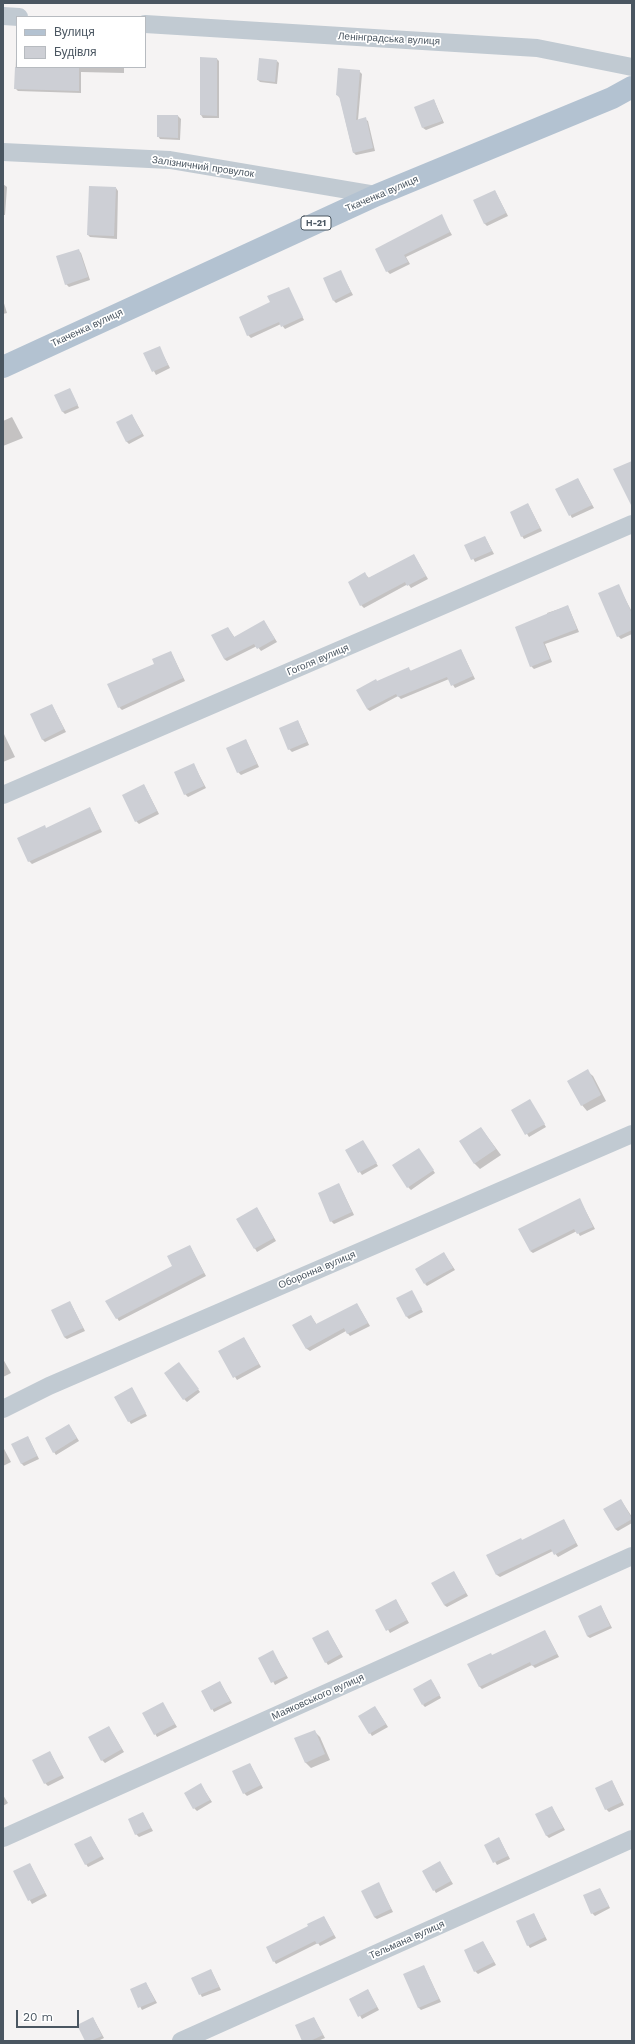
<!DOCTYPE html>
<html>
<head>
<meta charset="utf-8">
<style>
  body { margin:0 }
  #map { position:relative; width:635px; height:2044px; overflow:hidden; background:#f5f3f3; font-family:"Work Sans",sans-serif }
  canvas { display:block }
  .frame { position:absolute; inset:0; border:4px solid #4a5661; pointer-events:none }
  .legend { position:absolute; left:16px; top:16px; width:130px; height:52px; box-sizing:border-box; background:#fff; border:1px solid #b7bbc0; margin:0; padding:5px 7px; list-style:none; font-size:12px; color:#4a5661 }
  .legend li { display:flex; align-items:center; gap:8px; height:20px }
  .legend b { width:20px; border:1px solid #b7bbc0 }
  .scale { position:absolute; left:16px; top:2010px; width:63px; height:18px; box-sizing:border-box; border:2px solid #4a5661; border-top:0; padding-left:5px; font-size:12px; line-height:14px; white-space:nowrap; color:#4a5661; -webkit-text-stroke:3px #fff; paint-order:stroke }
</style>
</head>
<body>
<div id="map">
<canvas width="635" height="2044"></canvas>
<div class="frame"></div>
<ul class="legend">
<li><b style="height:5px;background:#b3c2d1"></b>Вулиця</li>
<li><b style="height:11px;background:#cdcfd5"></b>Будівля</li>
</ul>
<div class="scale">20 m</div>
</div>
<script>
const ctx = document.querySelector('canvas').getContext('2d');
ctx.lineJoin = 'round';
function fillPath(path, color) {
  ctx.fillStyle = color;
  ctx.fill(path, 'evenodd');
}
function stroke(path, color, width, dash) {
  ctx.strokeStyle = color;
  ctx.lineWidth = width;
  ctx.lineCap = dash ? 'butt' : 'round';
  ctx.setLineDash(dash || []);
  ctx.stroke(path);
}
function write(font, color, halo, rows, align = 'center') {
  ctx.font = font + ' "Work Sans",sans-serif';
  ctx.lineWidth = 3.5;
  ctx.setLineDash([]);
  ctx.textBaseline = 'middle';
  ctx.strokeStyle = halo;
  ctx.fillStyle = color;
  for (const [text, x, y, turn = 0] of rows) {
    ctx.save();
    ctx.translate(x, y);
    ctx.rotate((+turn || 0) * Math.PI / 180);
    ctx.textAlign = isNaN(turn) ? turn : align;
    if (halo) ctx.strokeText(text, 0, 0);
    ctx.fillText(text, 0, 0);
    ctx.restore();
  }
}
fillPath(new Path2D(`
  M16 58 17 67H124V73L81 72V93L18 91 15 88Z
  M217 59 219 61V118H203L201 115Z
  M277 61 279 63 277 84 260 82 258 80Z
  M359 71 362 74 358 120 365 119 368 121 375 151 356 155 353 152 340 98 337 95Z
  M434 100 444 123 426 130 423 128Z
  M178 116 181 119 180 140 160 139 158 136Z
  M3 184 7 187 5 215H3Z
  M116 188 118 191 117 239 90 237 88 235Z
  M495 191 508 216 487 226 484 223Z
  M441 216 452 235 406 257 410 264 390 274 387 271Z
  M78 250 81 253 90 280 69 287 66 284Z
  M340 271 353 295 336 303 334 301Z
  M288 288 304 320 285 329 281 324 251 338 248 335 271 303Z
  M3 300 7 313 3 314Z
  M159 347 170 368 156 375 145 354Z
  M70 389 79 408 65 414 62 411Z
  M132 415 144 436 129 444 126 441Z
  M12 417 23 438 3 446V421Z
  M578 479 594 508 572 518 557 490Z
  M528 504 542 531 524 539 522 536Z
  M485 537 494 554 475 562 466 545Z
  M414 555 428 579 411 588 408 584 364 608 361 605 365 574 369 578Z
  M618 585 632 612V634L621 639 618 636Z
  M568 606 579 632 545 644 552 662 534 669 531 666 548 616 547 613Z
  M264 621 277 642 261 651 257 646 227 661 224 659 228 628 235 638Z
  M461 650 475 679 455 688 449 679 401 699 398 696 370 711 367 709 378 682 409 669 412 672Z
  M171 652 185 681 122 710 119 707 156 664Z
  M52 705 66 732 45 742 42 739Z
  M298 721 309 745 292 752 289 749Z
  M3 732 15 757 3 762Z
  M246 740 259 767 241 775 238 772Z
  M194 765 206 788 188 797 185 794Z
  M144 785 159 814 139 824 136 821Z
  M90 808 102 832 32 864 29 861 47 829Z
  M587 1071 593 1076 606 1101 587 1111 582 1105Z
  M530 1101 546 1127 529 1137 512 1110Z
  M481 1128 501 1155 480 1169 474 1163Z
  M363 1141 378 1166 362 1175 346 1151Z
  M421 1152 435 1173 411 1190 408 1187Z
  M339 1184 354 1215 334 1224 331 1221Z
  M580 1200 595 1229 580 1236 577 1231 533 1253 530 1251Z
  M257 1208 276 1241 257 1252 238 1219Z
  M190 1246 206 1276 119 1321 117 1318 173 1266Z
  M444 1253 455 1270 427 1286 425 1284Z
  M411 1291 423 1312 409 1319 407 1317Z
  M70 1302 85 1331 67 1339 64 1337Z
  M357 1304 370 1326 350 1336 346 1331 310 1351 307 1349 294 1325 311 1316 317 1325Z
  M244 1338 261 1367 237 1380 219 1352Z
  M3 1359 11 1373 3 1377Z
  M181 1366 200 1392 187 1402 184 1399Z
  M132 1388 147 1416 131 1424 129 1421Z
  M69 1425 79 1441 56 1455 54 1452Z
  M28 1437 39 1459 24 1466 21 1463Z
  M3 1447 11 1462 3 1466Z
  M621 1500 632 1517V1523L618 1531 615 1529Z
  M564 1520 578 1546 558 1557 553 1551 500 1577 497 1575 487 1555 522 1541Z
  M454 1572 468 1596 447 1607 444 1605Z
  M396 1600 409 1623 390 1633 377 1611Z
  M601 1606 612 1628 590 1638 587 1636Z
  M328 1631 343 1657 328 1665 326 1662Z
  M545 1631 559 1657 535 1668 532 1665 482 1689 479 1686 493 1656Z
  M273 1652 288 1678 275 1685 260 1658Z
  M220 1682 232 1703 214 1712 202 1691Z
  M433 1683 441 1698 425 1707 423 1705Z
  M163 1704 177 1727 157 1737 144 1714Z
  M377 1710 388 1727 372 1736 370 1733Z
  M109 1727 124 1752 105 1763 102 1760Z
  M314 1731 320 1737 330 1760 311 1768 305 1762Z
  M50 1752 64 1778 48 1786 45 1783Z
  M250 1764 263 1788 247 1796 244 1793Z
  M612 1781 624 1805 609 1812 606 1809Z
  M201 1785 212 1802 197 1811 194 1808Z
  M3 1795 8 1803 3 1806Z
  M552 1807 565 1830 549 1838 546 1835Z
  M143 1813 153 1831 139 1837 136 1834Z
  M91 1837 104 1859 88 1867 86 1864Z
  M499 1838 510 1859 497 1865 485 1845Z
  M440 1862 453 1884 436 1893 423 1871Z
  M30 1864 47 1896 32 1904 14 1871Z
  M379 1884 393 1912 377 1919 374 1917Z
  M600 1889 610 1908 595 1916 592 1913Z
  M534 1914 547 1940 530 1948 528 1945Z
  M324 1917 336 1938 320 1946 318 1943 276 1964 274 1961 310 1927Z
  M483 1942 496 1965 478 1974 475 1971Z
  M424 1966 441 2002 421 2010 418 2007Z
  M211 1970 221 1990 202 1997 192 1978Z
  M146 1983 157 2003 142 2010 131 1990Z
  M368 1990 379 2010 362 2019 350 1999Z
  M93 2018 104 2038 98 2041H86Z
  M314 2018 325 2038 318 2041H303Z`), '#0003');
fillPath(new Path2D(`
  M200 57 217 58V116L200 115Z
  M259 58 277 60 275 82 257 80Z
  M15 67H79V91L14 89Z
  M338 68 360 70 356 120 366 117 373 148 353 153 339 96 336 95Z
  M434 99 442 121 422 128 414 107Z
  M157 115H178V138L157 137Z
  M89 186 116 187 114 236 87 235Z
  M495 190 506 213 484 224 473 200Z
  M442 214 450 232 404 255 408 262 386 272 375 249Z
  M79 249 88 277 65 285 56 256Z
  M341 270 351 292 333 301 323 278Z
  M289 287 303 317 281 327 279 322 247 336 239 317 270 302 267 296Z
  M160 346 168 365 152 372 143 353Z
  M70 388 78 405 62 412 54 395Z
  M132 414 142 434 126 442 116 422Z
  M632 461V507L613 469Z
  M578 478 592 505 569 516 555 489Z
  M528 503 540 528 521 537 510 512Z
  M485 536 492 551 471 560 464 545Z
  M414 554 426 576 407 586 405 582 360 606 348 582 365 572 368 578Z
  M619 584 632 614V630L617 637 598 593Z
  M568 605 577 629 543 642 550 659 530 667 515 627Z
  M264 620 275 639 257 649 254 644 224 659 211 635 228 627 234 637Z
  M461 649 473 676 451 686 447 677 398 697 396 694 367 709 356 690 376 679 377 681 409 667 410 671Z
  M171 651 183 678 118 708 107 684 154 664 152 659Z
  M52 704 64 729 42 740 30 714Z
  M298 720 307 742 288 750 279 728Z
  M246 739 257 764 237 773 226 748Z
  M194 763 204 786 184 795 174 772Z
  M144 784 157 811 135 822 122 795Z
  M90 807 100 829 28 862 17 838 45 825 46 828Z
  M588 1069 601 1095 581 1106 567 1081Z
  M530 1099 545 1124 525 1135 511 1110Z
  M481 1127 496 1149 474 1164 459 1141Z
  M363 1140 377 1163 358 1173 345 1150Z
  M419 1148 434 1170 407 1188 392 1165Z
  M339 1183 352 1212 330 1222 318 1193Z
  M580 1198 593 1227 577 1234 574 1229 530 1251 518 1229Z
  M257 1207 274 1238 254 1249 236 1219Z
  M190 1245 204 1273 116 1319 105 1301 172 1266 167 1256Z
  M444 1252 453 1268 424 1284 415 1269Z
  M412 1290 422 1309 406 1317 396 1298Z
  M70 1301 83 1328 64 1337 51 1310Z
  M357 1303 368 1323 347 1334 344 1328 306 1349 292 1325 311 1315 316 1324Z
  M244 1337 259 1364 233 1378 218 1351Z
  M179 1362 199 1389 183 1400 164 1373Z
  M132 1387 146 1413 128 1422 114 1397Z
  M69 1424 77 1438 53 1453 45 1438Z
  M28 1436 37 1456 21 1464 11 1444Z
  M621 1499 632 1519 615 1529 603 1509Z
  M564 1519 576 1543 554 1555 551 1549 496 1575 486 1555 521 1538 522 1540Z
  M454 1571 466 1593 444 1605 431 1583Z
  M396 1599 407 1620 386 1631 375 1610Z
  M601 1605 610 1626 587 1636 578 1616Z
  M328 1630 341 1654 325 1663 312 1638Z
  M545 1630 557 1654 532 1666 530 1662 479 1687 467 1664 491 1653 492 1655Z
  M273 1650 286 1676 271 1683 258 1658Z
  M431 1679 440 1695 422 1705 413 1689Z
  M220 1681 230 1701 211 1710 201 1691Z
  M163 1702 175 1724 154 1735 142 1713Z
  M375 1706 386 1724 369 1734 358 1716Z
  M109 1726 122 1749 101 1761 88 1737Z
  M315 1730 325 1754 305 1763 294 1738Z
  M50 1751 62 1775 44 1784 32 1760Z
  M250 1763 261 1785 243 1794 232 1771Z
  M612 1780 622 1802 605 1810 595 1788Z
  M201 1783 210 1800 193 1809 184 1793Z
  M552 1806 563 1828 546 1836 535 1814Z
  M143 1812 151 1828 135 1835 128 1819Z
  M91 1836 102 1856 85 1865 74 1844Z
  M499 1837 508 1856 493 1863 484 1845Z
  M440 1861 451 1881 433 1891 422 1871Z
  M30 1863 45 1893 28 1901 13 1871Z
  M379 1882 391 1909 374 1917 361 1891Z
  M600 1888 609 1906 591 1914 583 1895Z
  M534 1913 545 1937 527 1946 516 1921Z
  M324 1916 334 1935 317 1944 315 1941 273 1962 266 1947 308 1926 307 1924Z
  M483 1941 494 1962 474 1972 464 1950Z
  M424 1965 439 1999 418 2008 403 1974Z
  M211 1969 219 1987 199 1995 191 1978Z
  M146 1982 155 2001 138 2008 130 1989Z
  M368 1989 377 2007 358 2017 349 1999Z
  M93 2017 102 2036 90 2041H85L77 2025Z
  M314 2017 323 2035 310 2041H302L295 2025Z`), '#cdcfd5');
stroke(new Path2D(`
  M3 16 19 17
  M145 24 537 48 632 67
  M3 152 170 160 377 195
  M3 795 632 524
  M3 1409 49 1386 632 1134
  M3 1838 632 1556
  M181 2041 632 1839`), '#c1cad2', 18);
stroke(new Path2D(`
  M3 367 377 195 612 98 632 87`), '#b3c2d1', 22);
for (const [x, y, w] of [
  [316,223,30]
]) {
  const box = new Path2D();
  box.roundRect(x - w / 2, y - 7, w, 14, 3);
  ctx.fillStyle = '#fff';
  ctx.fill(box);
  stroke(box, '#4a5661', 1);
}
write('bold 9px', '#4a5661', null, [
  ["Н-21",316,223]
]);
write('10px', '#4a5661', '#fff', [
  ["Ленінградська вулиця",389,39,3],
  ["Залізничний провулок",203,167,8],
  ["Ткаченка вулиця",382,194,-23],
  ["Ткаченка вулиця",87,328,-25],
  ["Гоголя вулиця",318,660,-23],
  ["Оборонна вулиця",317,1270,-23],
  ["Маяковського вулиця",318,1697,-24],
  ["Тельмана вулиця",407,1940,-24]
]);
</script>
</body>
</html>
